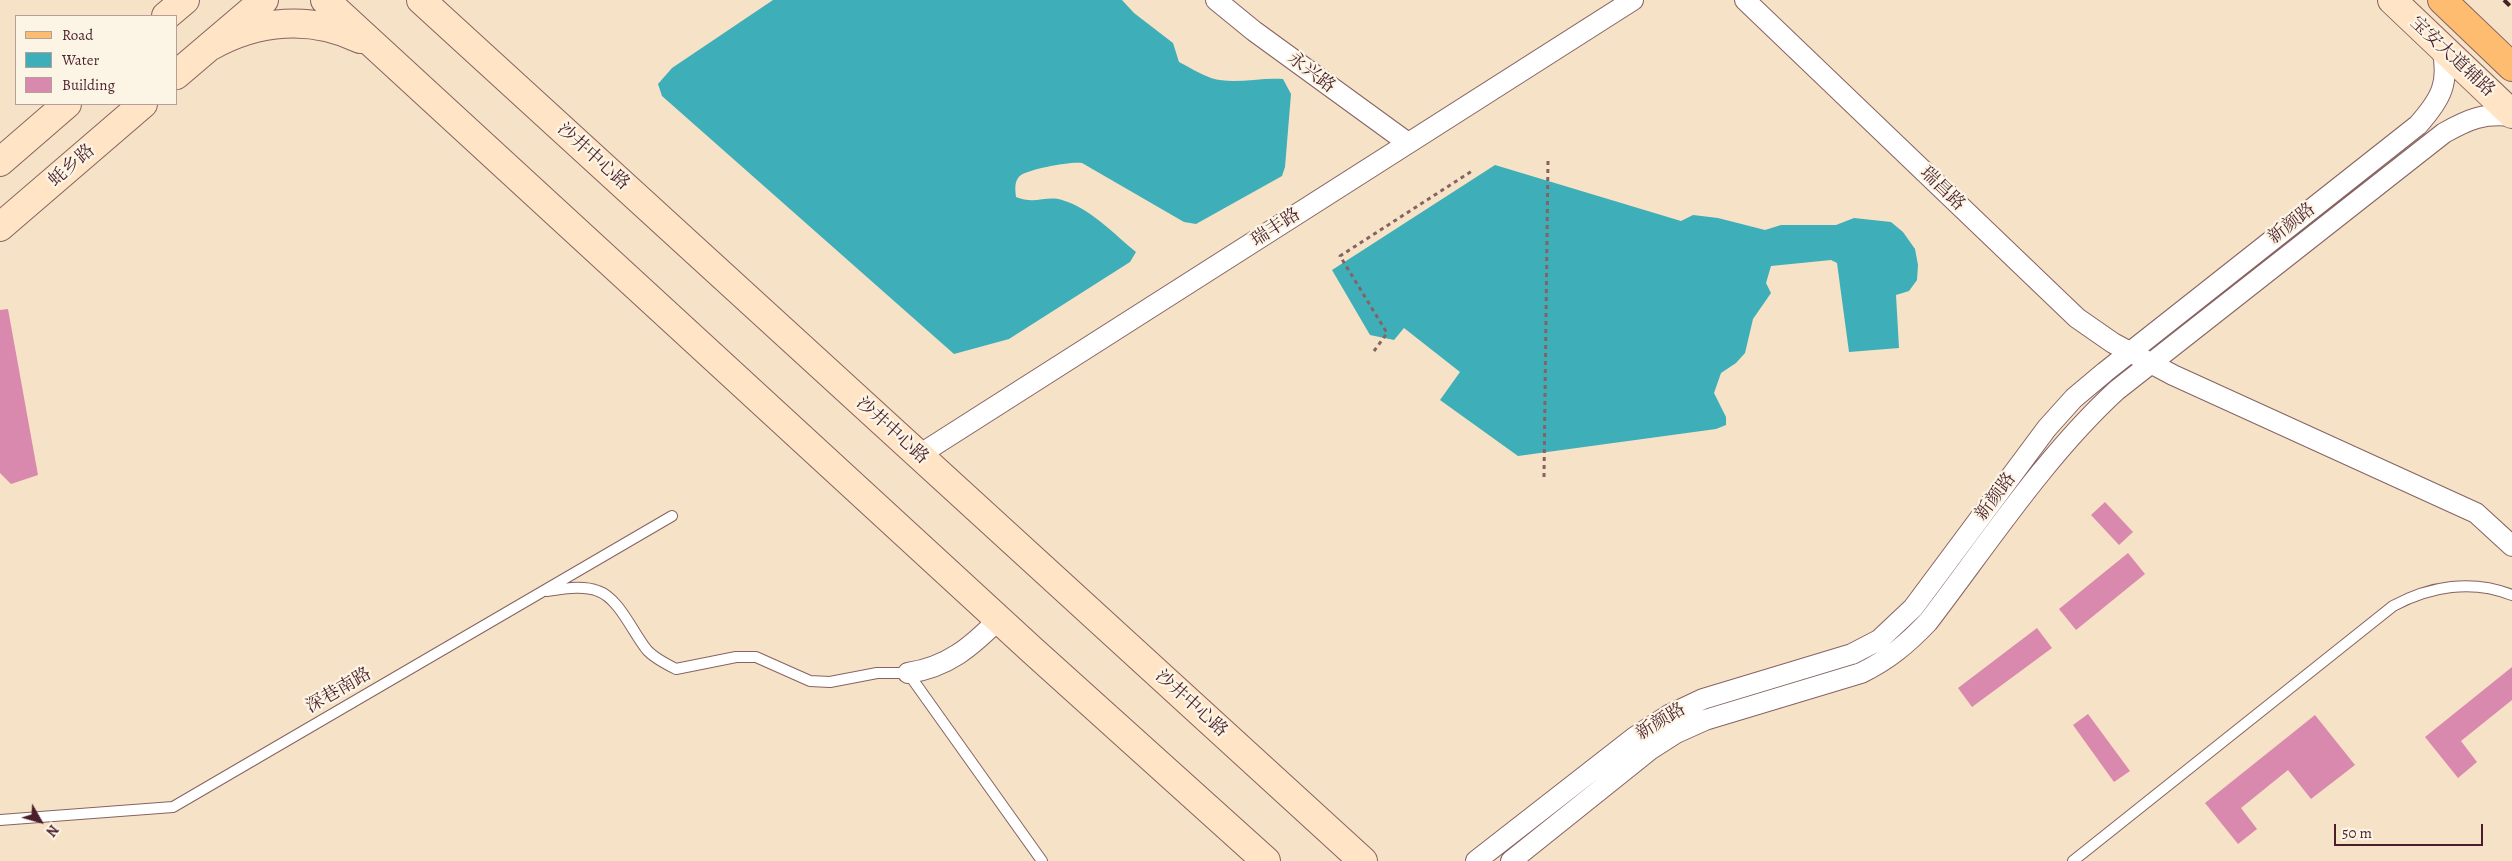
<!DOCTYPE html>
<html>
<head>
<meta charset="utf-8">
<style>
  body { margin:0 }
  #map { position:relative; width:2512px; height:861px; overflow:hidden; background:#f6e2c7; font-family:Alegreya,serif }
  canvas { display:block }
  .legend { position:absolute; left:15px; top:15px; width:162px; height:90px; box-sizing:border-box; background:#fcf5e5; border:1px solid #b59f9b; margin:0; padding:6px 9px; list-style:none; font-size:15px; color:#4a1f2b }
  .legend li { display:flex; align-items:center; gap:10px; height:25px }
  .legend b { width:25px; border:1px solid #b59f9b }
  .north { position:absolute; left:15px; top:796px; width:50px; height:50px; -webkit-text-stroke:4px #fcf5e5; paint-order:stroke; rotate:128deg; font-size:14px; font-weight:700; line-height:20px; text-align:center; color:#4a1f2b }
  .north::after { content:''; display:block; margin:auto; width:18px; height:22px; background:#4a1f2b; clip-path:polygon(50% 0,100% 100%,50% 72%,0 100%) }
  .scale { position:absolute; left:2334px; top:824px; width:149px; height:22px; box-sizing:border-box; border:2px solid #4a1f2b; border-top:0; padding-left:6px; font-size:15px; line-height:18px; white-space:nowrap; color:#4a1f2b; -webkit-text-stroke:4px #fcf5e5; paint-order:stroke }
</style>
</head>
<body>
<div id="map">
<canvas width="2512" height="861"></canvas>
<ul class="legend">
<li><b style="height:6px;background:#febc70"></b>Road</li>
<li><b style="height:14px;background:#3eaeb8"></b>Water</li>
<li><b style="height:14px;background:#da89ae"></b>Building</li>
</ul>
<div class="north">N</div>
<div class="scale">50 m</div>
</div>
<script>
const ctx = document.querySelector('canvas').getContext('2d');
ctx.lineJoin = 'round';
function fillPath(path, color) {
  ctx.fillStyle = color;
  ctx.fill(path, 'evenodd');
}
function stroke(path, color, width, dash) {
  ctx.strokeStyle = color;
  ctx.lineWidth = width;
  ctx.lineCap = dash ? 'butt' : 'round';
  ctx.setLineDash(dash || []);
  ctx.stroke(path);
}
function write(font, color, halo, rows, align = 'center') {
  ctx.font = font + ' Alegreya,"Noto Serif SC",serif';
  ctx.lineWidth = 4.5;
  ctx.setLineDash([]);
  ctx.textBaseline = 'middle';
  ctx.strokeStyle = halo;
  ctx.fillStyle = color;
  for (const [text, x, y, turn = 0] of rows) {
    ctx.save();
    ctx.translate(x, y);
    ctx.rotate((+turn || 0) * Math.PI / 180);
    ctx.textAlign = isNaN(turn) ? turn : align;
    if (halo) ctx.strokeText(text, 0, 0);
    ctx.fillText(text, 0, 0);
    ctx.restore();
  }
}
fillPath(new Path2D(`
  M773 0H1122L1134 13 1173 43 1179 62C1189 67 1200 74 1211 78 1233 85 1260 77 1283 79L1291 94 1285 167 1282 176 1196 224 1184 222 1082 163C1071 161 1030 169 1021 175 1014 180 1015 189 1016 197 1035 205 1046 195 1062 200 1090 208 1114 234 1136 252L1130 262 1009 339 954 354 662 96 658 84 672 68Z
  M1495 165 1681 221 1693 215 1718 218 1765 230 1781 225H1836L1854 218 1891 222 1903 232 1915 249 1918 265 1917 280 1909 291 1896 295 1899 348 1849 352 1837 263 1831 260 1771 266 1766 283 1771 293 1753 319 1745 353 1736 363 1721 373 1714 393 1726 417V425L1716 429 1518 456 1440 400 1460 372 1404 328 1394 340 1370 335 1332 270Z`), '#3eaeb8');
fillPath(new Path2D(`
  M8 309 38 475 11 484 0 473V310Z
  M2105 502 2133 532 2119 545 2091 515Z
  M2128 553 2145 574 2076 630 2059 609Z
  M2037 628 2052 648 1972 707 1958 688Z
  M2512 667V700L2461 741 2477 762 2458 778 2425 737Z
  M2088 714 2130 771 2114 782 2073 725Z
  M2315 715 2355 765 2311 799 2288 770 2241 808 2257 829 2238 844 2205 803Z`), '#da89ae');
const lane = new Path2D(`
  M547 591C563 589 582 585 598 591 619 598 633 633 647 650 654 658 666 664 676 669L736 657H756L810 681 830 682 877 673H908L1042 861
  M0 820 173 807 672 516
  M2073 861 2393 606C2430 586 2472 579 2512 595`);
const street = new Path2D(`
  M1216 0 1254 31 1408 143
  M1745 0 2077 318 2113 343 2173 375 2476 513 2512 546
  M919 455 1633 0
  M908 673C948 667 971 647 999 619
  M1476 861 1635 737 1669 715 1703 699 1852 654 1879 640 1913 608 2047 428 2074 398 2105 372 2418 125C2441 99 2450 83 2442 48
  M1511 861 1651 749 1676 733 1705 720 1861 673C1888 660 1907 644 1928 622 1987 545 2045 456 2117 390L2444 133C2469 119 2483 113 2512 116`);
const secondary = new Path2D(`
  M325 0 1032 650 1266 861
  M421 0 1363 861
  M2392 0 2512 114
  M166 16 185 0
  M211 46C257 20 311 15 360 39
  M176 75 264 0
  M0 162 67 104
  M0 227 143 104`);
const primary = new Path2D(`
  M2442 0 2512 67`);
stroke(lane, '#866362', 12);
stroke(street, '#866362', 22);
stroke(secondary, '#866362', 30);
stroke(primary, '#866362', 30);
stroke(new Path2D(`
  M1374 351 1387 333 1340 256 1472 171
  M1544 477 1548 160`), '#866362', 3, [4, 4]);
stroke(lane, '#fff', 10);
stroke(street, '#fff', 20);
stroke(secondary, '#ffe4c6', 28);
stroke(primary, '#febc70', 28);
stroke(new Path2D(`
  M2504 0 2512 8`), '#4a1f2b', 4, [8, 4]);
write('18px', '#4a1f2b', '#fcf5e5', [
  ["宝安大道辅路",2452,57,43],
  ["永兴路",1311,73,37],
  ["沙井中心路",593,157,42],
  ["蚝乡路",72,166,-41],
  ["瑞昌路",1942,189,44],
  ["新颜路",2292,224,-38],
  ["瑞丰路",1276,228,-33],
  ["沙井中心路",892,431,42],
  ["新颜路",1996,497,-53],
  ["深巷南路",339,691,-30],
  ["沙井中心路",1191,704,42],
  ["新颜路",1661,722,-31]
]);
</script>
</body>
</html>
